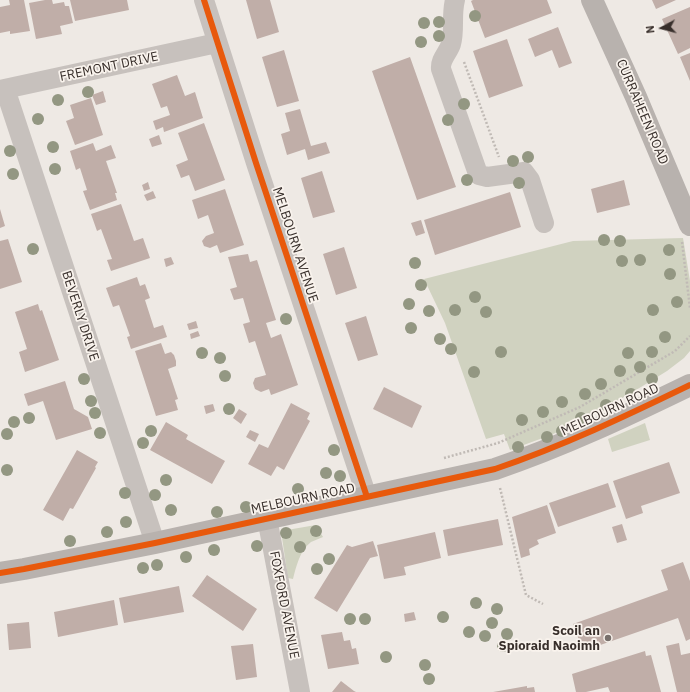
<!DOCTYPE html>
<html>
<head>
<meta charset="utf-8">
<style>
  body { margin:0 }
  #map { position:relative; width:690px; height:692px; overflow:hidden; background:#eee9e4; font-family:"IBM Plex Sans",sans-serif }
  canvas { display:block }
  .north { position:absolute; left:642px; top:8px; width:40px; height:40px; -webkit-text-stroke:3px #f9f3ed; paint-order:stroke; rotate:263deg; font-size:11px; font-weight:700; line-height:16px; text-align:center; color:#382f2b }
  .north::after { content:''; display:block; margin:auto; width:14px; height:18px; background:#382f2b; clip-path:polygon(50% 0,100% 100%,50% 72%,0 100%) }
</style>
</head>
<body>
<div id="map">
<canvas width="690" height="692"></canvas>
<div class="north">N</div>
</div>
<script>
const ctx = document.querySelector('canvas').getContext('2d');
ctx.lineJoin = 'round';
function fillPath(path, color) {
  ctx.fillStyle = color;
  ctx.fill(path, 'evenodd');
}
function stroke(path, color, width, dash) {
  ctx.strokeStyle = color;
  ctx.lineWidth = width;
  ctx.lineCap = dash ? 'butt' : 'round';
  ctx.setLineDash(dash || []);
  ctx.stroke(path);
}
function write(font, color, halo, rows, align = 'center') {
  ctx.font = font + ' "IBM Plex Sans",sans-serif';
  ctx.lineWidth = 3.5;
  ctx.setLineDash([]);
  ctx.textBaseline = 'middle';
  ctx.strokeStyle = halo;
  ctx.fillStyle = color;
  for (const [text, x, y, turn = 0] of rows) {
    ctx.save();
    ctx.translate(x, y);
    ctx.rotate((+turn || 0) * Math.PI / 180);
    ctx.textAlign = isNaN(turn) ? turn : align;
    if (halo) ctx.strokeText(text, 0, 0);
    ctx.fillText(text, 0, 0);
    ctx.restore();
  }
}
fillPath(new Path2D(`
  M683 238 690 281V351L684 358 667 371 641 387 595 414 551 435 510 450 504 434 486 439 445 323 424 279 573 241Z
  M645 423 650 440 612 452 608 439Z
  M316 525 323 537C319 539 315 540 311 542 300 550 296 567 293 579L288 578 281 531Z`), '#d0d2c0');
fillPath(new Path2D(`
  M9 0H24L30 31 10 34V31L0 33V7L10 5Z
  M45 0H52L53 4 64 2 65 6H69L73 23 60 26 62 34 36 39 29 3Z
  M70 0H127L129 10 75 21Z
  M246 0H270L279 32 257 39Z
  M473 0H547L552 13 485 38 471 1Z
  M652 0H676L656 9Z
  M690 7V48L678 54 662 19Z
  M558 27 572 63 559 68 552 50 535 57 528 39Z
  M507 39 523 86 489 98 473 51Z
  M284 50 299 101 277 107 262 57Z
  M690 53V81L680 57Z
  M410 57 456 187 417 200 372 71Z
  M177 75 185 96 195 92 203 118 164 132 163 127 156 130 153 121 170 115 167 106 161 108 152 84Z
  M103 91 106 102 96 105 92 95Z
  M91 98 103 135 75 145 66 121 74 118 70 105Z
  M300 109 311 146 326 142 330 153 308 160 305 149 287 155 281 134 290 131 285 113Z
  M204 123 225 180 195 191 189 175 181 178 176 165 188 160 178 133Z
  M159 135 162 144 152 147 149 139Z
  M93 143 96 151 111 145 116 158 106 161 117 193H115L117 200 90 210 83 191 87 190 80 168 76 170 70 151Z
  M322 171 335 212 313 218 301 178Z
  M624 180 630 205 597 213 591 189Z
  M148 182 150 189 144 191 142 185Z
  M225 189 244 245 220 253 217 245 210 248 204 246 202 241 206 236 214 233 208 215 198 219 192 200Z
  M153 191 156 198 147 201 144 195Z
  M510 192 521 227 435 255 424 220Z
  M121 204 134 241 143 238 150 258 111 271 107 260 112 259 101 229 97 231 91 214Z
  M0 209 5 226 0 228Z
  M421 220 425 233 416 236 411 223Z
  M8 239 22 282 0 289V241Z
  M344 247 357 288 336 295 323 254Z
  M248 254 250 262 257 260 276 320 266 323 271 338 281 334 298 385 271 395 269 389 261 392 255 389 253 383 255 378 266 375 255 341 249 343 243 324 250 322 243 298 234 300 230 289 237 287 228 257Z
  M171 257 174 264 166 267 164 259Z
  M137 277 140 286 145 284 150 298 145 300 154 328 163 325 167 337 131 349 127 337 130 336 119 305 113 307 106 288Z
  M38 304 40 311 42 310 59 360 25 372 19 352 27 349 15 312Z
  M366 316 378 355 358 361 345 323Z
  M196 321 198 328 189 330 187 324Z
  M198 331 200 336 191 339 190 334Z
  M161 343 165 354 171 352 174 355 176 361V366L168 369 178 399 175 400 178 410 156 416 135 351Z
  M65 381 74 409 88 417 92 429 56 440 43 401 28 406 24 394Z
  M384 387 422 406 412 428 373 409Z
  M291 403 310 413 307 419 310 421 284 470 277 466 271 476 248 464 259 444 268 448Z
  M213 404 215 411 206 414 204 406Z
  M239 409 247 414 241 424 233 418Z
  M166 422 188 435 186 439 225 461 212 484 150 450Z
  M250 430 259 434 255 442 246 437Z
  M77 450 98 462 95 467 96 468 73 509 70 508 63 521 43 510Z
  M669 462 680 493 641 506 643 513 626 519 613 481Z
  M608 483 616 507 558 527 549 503Z
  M547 505 556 533 537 540 539 544 529 549 530 555 521 558 512 517Z
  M498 519 503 545 448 556 443 530Z
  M622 524 627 540 617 543 612 527Z
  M435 532 441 558 404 567 406 575 384 579 377 545Z
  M373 541 378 556 370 558 337 612 314 598 347 545 352 547Z
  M683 562 690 581V639L686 641 678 618 583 651 573 624 668 590 661 570Z
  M207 575 257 609 243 631 192 596Z
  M179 586 184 612 124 623 119 598Z
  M114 600 118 625 58 637 54 612Z
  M414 612 416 620 405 622 404 614Z
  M29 622 31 648 9 650 7 624Z
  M342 632 344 641 350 640 352 649 356 648 359 664 328 669 321 635Z
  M679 643 681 655 690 653V692H677L666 646Z
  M253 644 257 677 236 680 231 646Z
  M645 651 646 656 651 655 661 692H610L608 687 586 692H576L572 674Z
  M341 681 354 691 356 692H332Z
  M527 686V688L534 687 535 692H493Z`), '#c0aea8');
stroke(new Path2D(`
  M464 62 499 157
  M682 242 690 308
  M444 458 498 443 580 407 675 351 690 336
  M500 488 526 595 543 604`), '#c0bab5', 2.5, [2, 2]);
stroke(new Path2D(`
  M204 0 256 163 367 497
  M455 0C451 15 455 31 451 44 448 53 440 59 441 69L477 171 479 175 487 177 524 172 530 180 544 223
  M5 89 155 543
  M0 90 217 43
  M267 518 300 692`), '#c7c1bd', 20);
stroke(new Path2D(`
  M592 0 636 97 690 225
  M0 573 24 569 155 543 495 469C563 446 626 416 690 385`), '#b8b2ae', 22);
stroke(new Path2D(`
  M204 0 256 163 367 497
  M0 573 24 569 155 543 495 469C563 446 626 416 690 385`), '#e8590c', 6);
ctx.fillStyle = '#939782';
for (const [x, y] of [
  [475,16],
  [439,22],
  [424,23],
  [439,36],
  [421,42],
  [88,92],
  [58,100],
  [464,104],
  [38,119],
  [448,120],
  [53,147],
  [10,151],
  [528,157],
  [513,161],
  [55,169],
  [13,174],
  [467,180],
  [519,183],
  [604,240],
  [620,241],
  [33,249],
  [669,250],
  [640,260],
  [622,261],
  [415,263],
  [670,274],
  [421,285],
  [475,297],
  [677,302],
  [409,304],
  [455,310],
  [653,310],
  [429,311],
  [486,312],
  [286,319],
  [411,328],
  [665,337],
  [440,339],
  [451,349],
  [501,352],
  [652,352],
  [202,353],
  [628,353],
  [220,358],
  [640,367],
  [620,371],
  [474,372],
  [225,376],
  [84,379],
  [652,379],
  [601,384],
  [585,394],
  [631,394],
  [91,401],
  [562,402],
  [606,405],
  [229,409],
  [543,412],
  [95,413],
  [29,418],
  [581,418],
  [522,420],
  [14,422],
  [151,431],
  [562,431],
  [100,433],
  [7,434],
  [547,437],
  [143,443],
  [518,447],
  [334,450],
  [7,470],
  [326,473],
  [340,476],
  [166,480],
  [298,489],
  [125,493],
  [155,495],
  [246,507],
  [171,510],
  [217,512],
  [126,522],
  [316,531],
  [107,532],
  [286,533],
  [70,541],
  [257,546],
  [300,547],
  [214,550],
  [186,557],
  [329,559],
  [157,565],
  [143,568],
  [317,569],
  [476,603],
  [497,609],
  [443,617],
  [350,619],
  [365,619],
  [492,623],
  [469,632],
  [507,634],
  [485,636],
  [503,646],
  [386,657],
  [425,665],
  [429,679]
]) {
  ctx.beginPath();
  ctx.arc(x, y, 6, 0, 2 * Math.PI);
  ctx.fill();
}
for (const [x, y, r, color] of [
  [608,638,4,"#78706c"]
]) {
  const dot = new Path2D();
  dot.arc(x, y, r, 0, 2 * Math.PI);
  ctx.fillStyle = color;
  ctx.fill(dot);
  stroke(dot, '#f9f3ed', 1.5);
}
write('13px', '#382f2b', '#f9f3ed', [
  ["FREMONT DRIVE",109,67,-12],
  ["CURRAHEEN ROAD",642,112,67],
  ["MELBOURN AVENUE",295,245,72],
  ["BEVERLY DRIVE",80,316,72],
  ["MELBOURN ROAD",610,410,-25],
  ["MELBOURN ROAD",303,499,-12],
  ["FOXFORD AVENUE",284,605,79]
]);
write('bold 13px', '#382f2b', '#f9f3ed', [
  ["Scoil an",600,631],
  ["Spioraid Naoimh",600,646]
], 'right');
</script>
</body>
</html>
